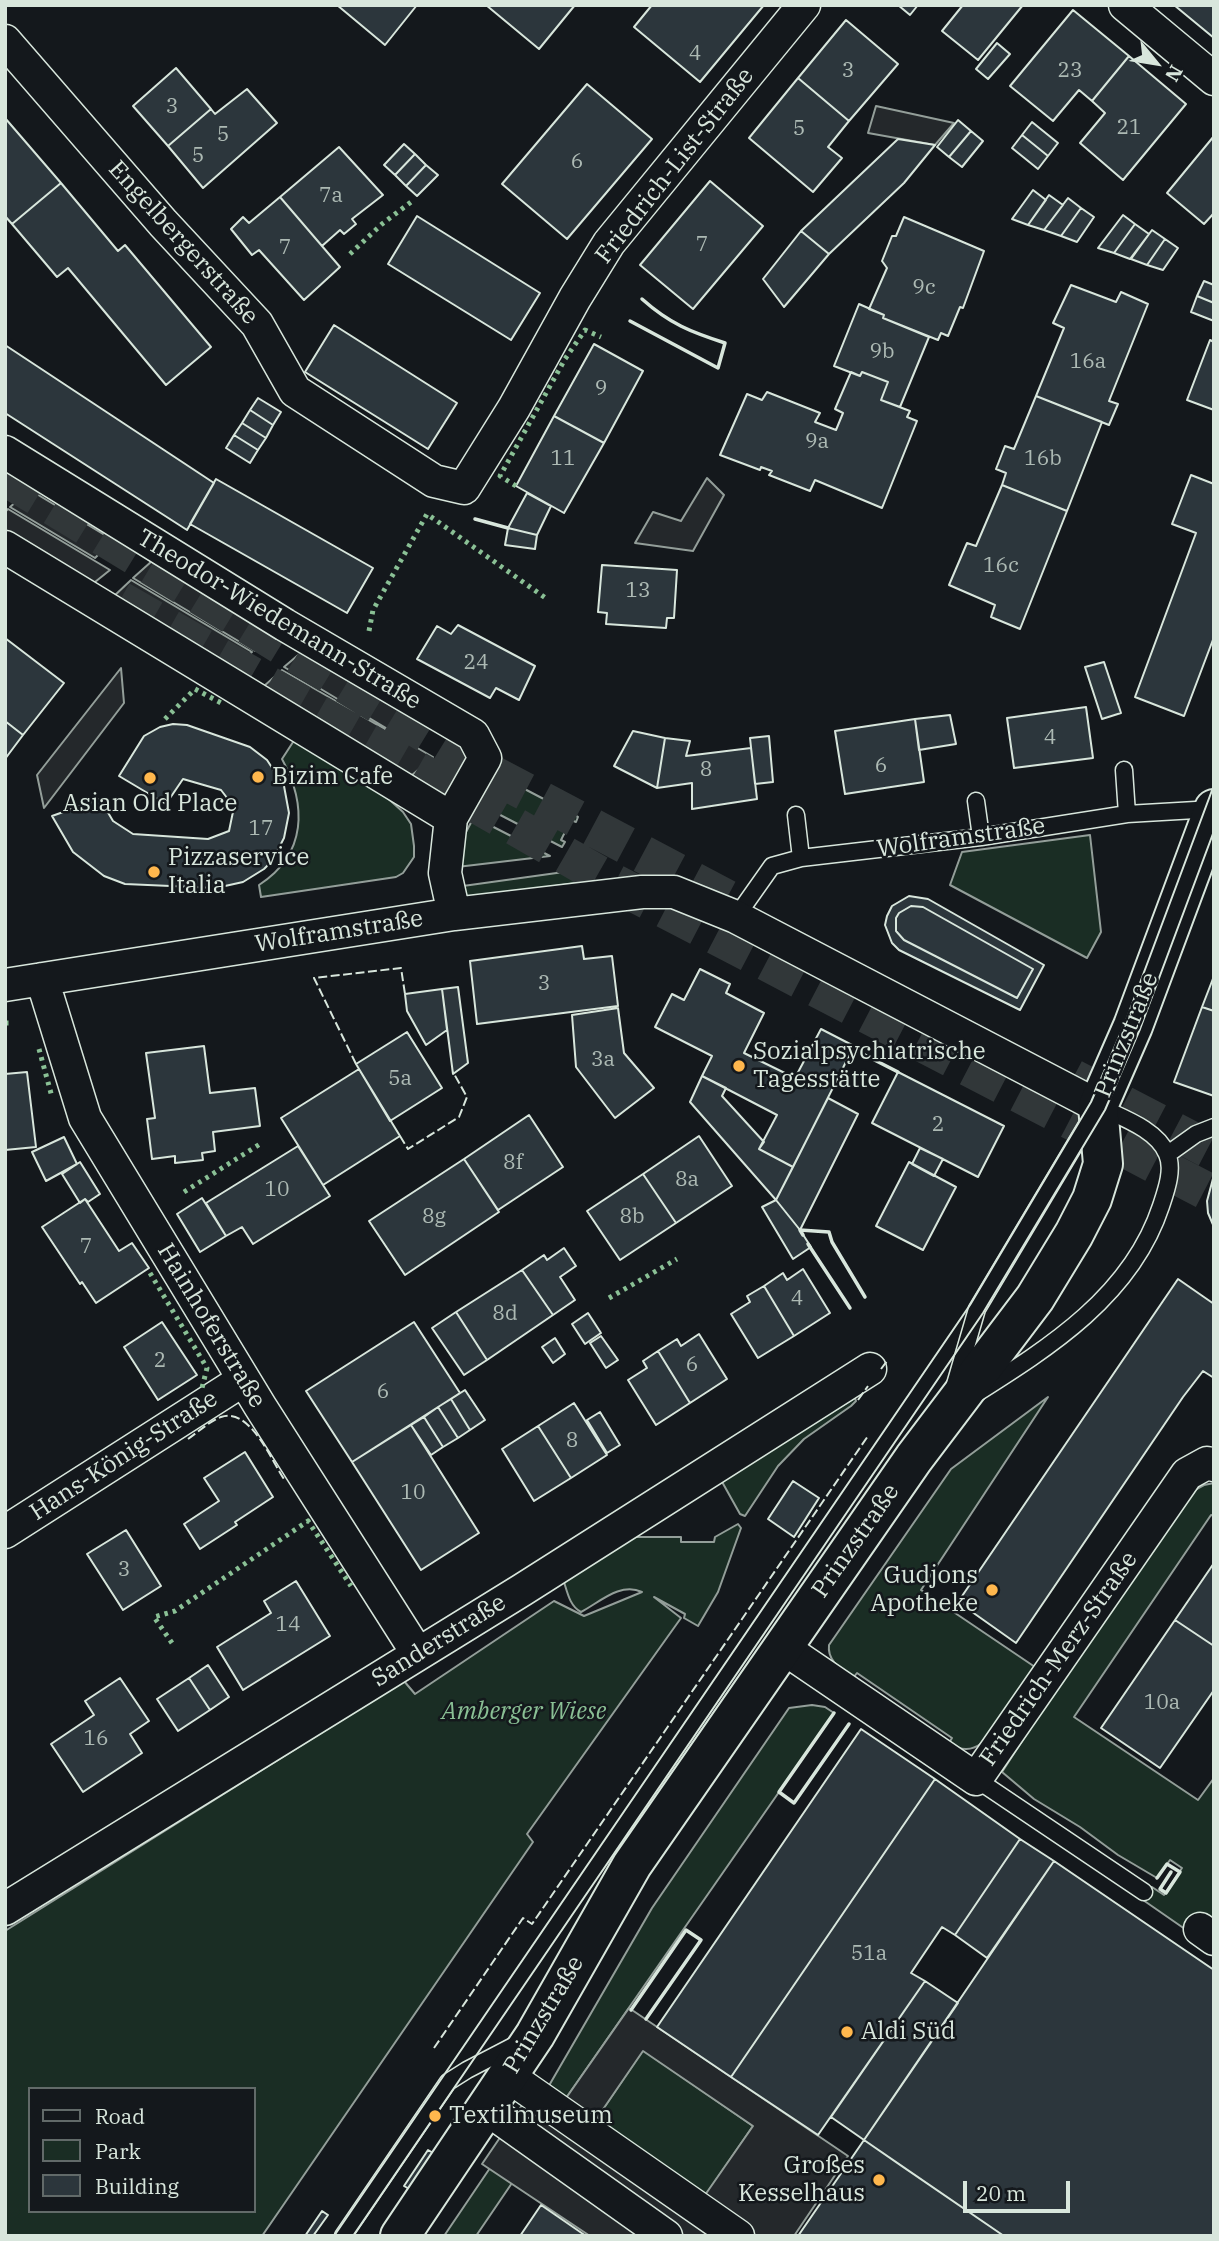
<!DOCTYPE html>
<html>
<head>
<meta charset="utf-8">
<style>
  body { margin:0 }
  #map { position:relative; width:1219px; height:2241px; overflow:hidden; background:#14181c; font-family:"IBM Plex Serif",serif }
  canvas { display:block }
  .frame { position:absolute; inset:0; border:7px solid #d8e6dc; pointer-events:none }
  .legend { position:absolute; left:28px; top:2087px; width:228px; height:126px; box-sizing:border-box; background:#14181c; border:2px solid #626a69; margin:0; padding:9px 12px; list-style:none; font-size:21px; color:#d8e6dc }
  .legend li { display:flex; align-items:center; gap:14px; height:35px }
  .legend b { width:35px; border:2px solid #626a69 }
  .north { position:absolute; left:1121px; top:28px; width:70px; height:70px; -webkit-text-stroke:5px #14181c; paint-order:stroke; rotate:120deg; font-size:19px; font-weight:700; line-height:28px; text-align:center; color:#d8e6dc }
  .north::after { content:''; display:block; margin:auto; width:24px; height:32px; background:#d8e6dc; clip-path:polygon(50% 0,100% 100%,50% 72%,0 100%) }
  .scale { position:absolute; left:963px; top:2181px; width:107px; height:32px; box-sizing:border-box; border:4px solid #d8e6dc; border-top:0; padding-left:9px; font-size:21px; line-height:24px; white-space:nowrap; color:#d8e6dc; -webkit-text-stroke:5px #14181c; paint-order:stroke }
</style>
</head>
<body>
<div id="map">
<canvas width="1219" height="2241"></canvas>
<div class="frame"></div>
<ul class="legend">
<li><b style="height:9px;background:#14181c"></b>Road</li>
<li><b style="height:19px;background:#1a2d24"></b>Park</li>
<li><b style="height:19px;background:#2c363c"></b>Building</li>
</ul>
<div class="north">N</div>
<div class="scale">20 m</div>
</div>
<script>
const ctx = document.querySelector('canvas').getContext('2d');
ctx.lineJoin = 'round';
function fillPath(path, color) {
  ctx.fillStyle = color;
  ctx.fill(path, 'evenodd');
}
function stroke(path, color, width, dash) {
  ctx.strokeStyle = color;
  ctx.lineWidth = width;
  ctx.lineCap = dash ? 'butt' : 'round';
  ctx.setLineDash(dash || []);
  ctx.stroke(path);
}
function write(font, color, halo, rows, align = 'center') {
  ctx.font = font + ' "IBM Plex Serif",serif';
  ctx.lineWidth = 5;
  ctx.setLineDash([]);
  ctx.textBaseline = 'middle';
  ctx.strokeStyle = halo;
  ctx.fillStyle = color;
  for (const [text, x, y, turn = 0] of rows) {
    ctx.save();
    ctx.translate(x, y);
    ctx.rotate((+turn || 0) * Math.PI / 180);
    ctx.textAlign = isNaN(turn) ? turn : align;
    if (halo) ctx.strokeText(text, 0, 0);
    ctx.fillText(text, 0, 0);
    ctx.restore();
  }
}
const green = new Path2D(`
  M295 739 383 794 403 812 411 824 414 846V857L403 873 396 877 261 897 259 885C307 854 307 805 282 759Z
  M496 774 578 817 576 822 571 820 561 840 565 842 562 847 481 805Z
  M474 817 550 856 457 867V849Z
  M1090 835 1101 932 1087 958 950 885 962 852Z
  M571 871 584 882 466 898 463 886Z
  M1048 1397 921 1590 1035 1667 982 1743C970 1752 961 1750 949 1743L952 1738 857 1673 853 1678C841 1669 827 1661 829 1645L951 1469Z
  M855 1398 856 1401 851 1406 804 1439 778 1466 745 1516 740 1514 721 1480Z
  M1214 1483V1516L1211 1515 1074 1717 1198 1800 1214 1778V1927L1195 1936 1143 1900 1152 1887 1164 1895 1182 1868 1170 1860 1157 1878 1118 1855 1080 1827 1034 1799 1002 1772 1046 1704 1193 1491 1204 1485Z
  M738 1524 741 1528 718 1592 698 1626 684 1618 685 1614 654 1597 681 1618 527 1834 533 1842 262 2236H5V1931L404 1681 415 1694 554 1601 584 1616 642 1592C620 1582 600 1602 581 1612 569 1606 567 1590 563 1579L630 1537H681V1542H714L715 1537ZM30 2089H254V2211H30Z
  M812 1705 825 1707 834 1713 564 2101 547 2089 652 1908 789 1708Z
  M643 2050 753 2126 705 2196 595 2121Z
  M490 2168 512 2183 476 2236H444Z`);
fillPath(green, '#1a2d24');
stroke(green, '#939e99', 2);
const parking = new Path2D(`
  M876 106 954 123 935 145 868 133Z
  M707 478 724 495 693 551 635 543 653 512 681 521Z
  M30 490 113 540 95 558 10 507Z
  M8 509 110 570 90 586 5 537V512Z
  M152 561 274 635 255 651 133 578Z
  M131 580 252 652 232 671 112 598Z
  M304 650 409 715 391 731 284 667Z
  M121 668 124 703 44 808 37 775Z
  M282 670 433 757 411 776 263 687Z
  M629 2008 848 2156 794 2236H590L482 2164 531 2092 564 2101ZM643 2051 753 2126 705 2195 595 2121Z`);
fillPath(parking, '#24282b');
stroke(parking, '#939e99', 2);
const building = new Path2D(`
  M337 5H417L385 45Z
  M486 5H575L539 49Z
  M652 5H764L700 82 634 27Z
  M898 5H918L910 15Z
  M963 5H1023L978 60 942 31Z
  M1174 5H1214V38Z
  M1073 10 1129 56 1092 101 1079 90 1053 121 1010 86Z
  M846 20 898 64 849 121 798 78Z
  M997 43 1010 54 988 79 976 69Z
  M1129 56 1186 104 1123 180 1080 143 1105 113 1092 101Z
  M176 68 211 109 168 146 133 106Z
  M798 78 849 121 828 147 842 158 813 192 749 138Z
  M587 84 652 139 567 239 502 184Z
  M247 89 277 123 203 188 168 146 211 109 215 114Z
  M5 118 61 183 12 224 5 216Z
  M958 120 971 131 949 157 937 147Z
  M1032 122 1058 143 1048 156 1022 135Z
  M971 131 983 141 962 167 949 157Z
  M1022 135 1048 156 1038 169 1012 148Z
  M1214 136V213L1204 224 1167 193Z
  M898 139 935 145 904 183 829 254 801 231Z
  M404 144 415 154 395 175 384 165Z
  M339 147 383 195 352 219 356 224 344 234 340 230 322 246 280 197Z
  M415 154 426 165 406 186 395 175Z
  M426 165 438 175 417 196 406 186Z
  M710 181 763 226 693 309 640 265Z
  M61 183 118 251 125 245 211 347 166 385 68 268 57 277 12 224Z
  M1033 190 1046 200 1028 225 1012 219Z
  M1049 195 1063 205 1044 230 1028 225Z
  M280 197 340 267 304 300 259 250 252 255 231 229 243 217 249 223Z
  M1068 198 1081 208 1061 236 1044 230Z
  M1081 208 1094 217 1077 242 1061 236Z
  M1123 215 1135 224 1114 253 1098 248Z
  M417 216 540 293 511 340 388 264Z
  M904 217 984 251 963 308 960 307 948 336 941 333 938 340 883 318 884 315 869 309 887 268 882 261 892 236H896Z
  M1135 224 1149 234 1130 259 1114 253Z
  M1152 230 1165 239 1147 265 1131 259Z
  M801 231 829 254 784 307 763 279Z
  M1165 239 1178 248 1163 270 1147 265Z
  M1204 281 1214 285V303L1197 296Z
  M1071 285 1116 302 1121 292 1148 304 1109 401 1118 404 1109 425 1036 396 1064 328 1053 323Z
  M1197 296 1214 303V321L1191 312Z
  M859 304 884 315 883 318 929 337 900 407 881 400 888 382 862 372 860 376 834 366Z
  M334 325 457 403 428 449 305 372Z
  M1210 340 1214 342V410L1187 400Z
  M594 344 643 371 604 443 554 416Z
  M5 345 214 483 187 530 5 413Z
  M851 372 860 376 862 372 888 382 881 400 910 411 907 417 917 421 882 508 815 480 810 491 769 475 772 471 761 467 760 470 720 455 747 394 762 400 767 392 820 413 815 422 836 430 843 413 835 409Z
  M1036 396 1102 422 1067 511 1002 485 1006 473 996 469 1005 446 1014 449Z
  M258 398 281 412 273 425 250 410Z
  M250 410 273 425 266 438 242 423Z
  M554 416 604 443 564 513 516 486Z
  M242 423 266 438 258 450 234 435Z
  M234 435 258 450 250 463 226 448Z
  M1191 475 1214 484V637L1184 716 1135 697 1196 533 1172 524Z
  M216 479 373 568 347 613 190 524Z
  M1002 485 1067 511 1020 629 991 617 995 605 949 585 967 543 976 546Z
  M527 493 551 506 537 535 508 528Z
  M508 528 537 535 535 549 505 545Z
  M602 565 677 570 674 618H667L666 628 606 624 607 613 598 612Z
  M458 625 535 666 519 700 496 688 490 698 417 659 437 626 451 634Z
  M5 638 64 683 23 735 5 721Z
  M1104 662 1121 713 1102 719 1085 667Z
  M1086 707 1093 758 1014 768 1007 718Z
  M950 715 956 744 919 750 915 719Z
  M915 719 924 782 845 794 835 731Z
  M5 721 23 735 5 759Z
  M173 724 187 725 250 747 267 760 284 786 289 813 284 838 272 861 264 869 243 882 216 888 125 884 104 876 73 852 52 816 100 799 113 821 133 834 208 839 229 831 234 807 221 790 183 779 166 804 119 776 144 736 160 727Z
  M633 731 665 738 657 788 614 766Z
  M769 736 773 782 755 784 750 738Z
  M665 738 690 741 686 756 751 748 757 799 692 809V783L657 788Z
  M909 896 928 899 1044 965 1020 1010 899 950 892 943 885 925 887 916 892 906ZM911 906 923 907 1033 969 1017 998 904 940 896 931V918L899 913Z
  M911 906 923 907 1033 969 1017 998 904 940 896 931V918L899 913Z
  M582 946 584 959 612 956 618 1006 477 1024 470 961Z
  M700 969 730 984 726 993 764 1013 744 1053 795 1078 821 1029 854 1046 793 1167 759 1149 777 1115 702 1076 712 1056 655 1027 672 994 684 1000Z
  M1214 976V1011L1202 1007Z
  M458 987 468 1063 453 1074 442 989Z
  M442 989 447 1030 426 1045 407 1011 405 994Z
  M1202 1007 1214 1011V1096L1174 1082Z
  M618 1008 624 1053 654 1088 615 1118 576 1067 572 1015Z
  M407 1032 442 1088 390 1121 356 1064Z
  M204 1046 210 1093 255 1088 260 1126 213 1132 215 1151 202 1153 203 1160 175 1163V1156L152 1159 147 1119 155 1118 146 1053Z
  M359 1069 400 1136 323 1185 281 1118Z
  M27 1072 36 1147 5 1150V1074Z
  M898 1072 1004 1126 978 1177 872 1123Z
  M702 1076 726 1088 722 1096 764 1142 759 1149 793 1167 776 1200 690 1102Z
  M828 1098 858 1114 800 1230 776 1200Z
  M529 1115 563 1167 498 1210 464 1159Z
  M699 1136 732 1186 676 1223 643 1174Z
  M64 1137 77 1164 46 1181 32 1152Z
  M298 1146 330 1196 253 1244 242 1227 226 1236 206 1203Z
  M920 1148 943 1159 934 1176 912 1164Z
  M464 1159 499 1212 405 1275 369 1221Z
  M80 1162 100 1194 88 1202 85 1199 80 1203 62 1174Z
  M909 1162 956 1187 923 1250 876 1226Z
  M643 1174 676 1223 620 1260 587 1211Z
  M1214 1175V1227L1208 1213 1207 1201Z
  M202 1198 226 1236 200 1252 177 1214Z
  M85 1199 119 1251 132 1243 149 1268 96 1303 82 1282 80 1284 42 1227Z
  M776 1200 800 1230 811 1247 793 1259 762 1207Z
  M564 1248 576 1266 560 1277 575 1300 553 1315 522 1270 544 1255 547 1260Z
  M803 1269 830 1313 794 1336 764 1286 783 1273 787 1280Z
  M522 1270 553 1315 487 1360 456 1312Z
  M1178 1279 1214 1304V1378L1203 1371 1183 1397 1016 1643 958 1602Z
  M764 1286 794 1336 758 1358 731 1314 750 1302 747 1296Z
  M456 1312 487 1360 464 1375 432 1328Z
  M588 1313 601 1333 585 1344 572 1324Z
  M162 1322 197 1375 158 1400 124 1347Z
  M414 1322 460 1393 352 1462 306 1391Z
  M699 1334 727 1379 690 1403 658 1351 677 1339 681 1346Z
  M601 1336 618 1360 606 1368 590 1343Z
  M555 1338 565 1354 553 1363 542 1347Z
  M658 1351 690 1403 656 1425 628 1380 647 1368 643 1361Z
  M465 1390 485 1420 470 1430 451 1399Z
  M451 1399 470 1430 458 1438 438 1407Z
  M574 1403 607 1455 571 1478 538 1426Z
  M438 1407 458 1438 443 1447 424 1417Z
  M600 1412 620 1445 607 1453 587 1420Z
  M424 1417 443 1447 431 1455 411 1425Z
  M411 1425 479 1533 421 1570 352 1462Z
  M538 1426 571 1478 534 1501 502 1449Z
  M245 1452 273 1497 235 1522 237 1525 200 1549 184 1524 219 1501 204 1478Z
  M793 1481 819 1498 794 1537 768 1519Z
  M126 1530 161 1586 123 1610 87 1554Z
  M1214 1563V1646L1175 1620Z
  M296 1581 330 1636 243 1690 217 1647 271 1613 264 1601Z
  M1175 1620 1214 1646V1690L1160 1768 1101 1728Z
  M208 1665 229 1697 210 1710 189 1678Z
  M120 1678 149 1721 130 1734 142 1753 83 1792 51 1744 94 1715 85 1701Z
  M189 1678 210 1710 178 1731 157 1699Z
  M861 1729 935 1779 731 2077 657 2027Z
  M935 1779 1020 1839 955 1935 942 1927 911 1973 925 1981 818 2135 731 2077Z
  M1020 1839 1054 1861 987 1958 955 1935Z
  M1054 1861 1214 1970V2236H1004L864 2140Z
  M925 1981 958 2003 864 2140 831 2117Z
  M864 2140 903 2167 1004 2236H798Z
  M428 2150 435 2154 411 2190 404 2186Z
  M541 2205 586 2236H520Z
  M322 2211 328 2215 313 2236H305Z`);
fillPath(building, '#2c363c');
stroke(building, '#d8e6dc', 2);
stroke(new Path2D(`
  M5 477 492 774 752 912
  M120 600 605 878 1214 1195
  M1073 1078 1214 1152`), '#313739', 38, [38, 19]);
const lane = new Path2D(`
  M1124 770 1127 814
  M976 801 981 837
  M796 815 801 858
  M736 917 772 866 801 858 981 837 1127 814 1213 809
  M1098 1106C1120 1117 1157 1129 1167 1154 1174 1169 1166 1191 1161 1206 1128 1306 1031 1358 947 1412L977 1309Z
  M1168 1154 1196 1134 1214 1127
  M976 1779 1144 1892
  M343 2236 448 2082 467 2070 517 2044`);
const street = new Path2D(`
  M1125 5 1214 79
  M5 41 163 223 257 324 295 391 434 481 464 488 514 408 575 298 609 243 804 5
  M5 452 285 625 473 735 485 758 451 818 5 547
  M451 818 445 873 454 914
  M42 979 85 1118 260 1406 418 1654
  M5 985 454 914 642 892H674L736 917 1098 1106
  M5 1532 243 1380
  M782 1647 976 1779 1187 1474 1207 1463 1214 1465
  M5 1909 522 1590 870 1369
  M1200 1929 1214 1939
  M508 2076 738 2236
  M487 2109 666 2236`);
const secondary = new Path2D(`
  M400 2236 535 2035 632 1865 914 1458 1035 1298 1074 1234 1092 1199 1103 1164 1098 1106 1133 1026 1214 809`);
stroke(lane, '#d8e6dc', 19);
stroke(street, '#d8e6dc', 35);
stroke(secondary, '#d8e6dc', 42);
stroke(lane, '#14181c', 16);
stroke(street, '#14181c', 32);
stroke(secondary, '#14181c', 38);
stroke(new Path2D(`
  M334 2236 970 1305 1091 1102 1125 1023 1214 785
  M353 2236 983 1313 1105 1110 1140 1029 1214 831`), '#d8e6dc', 2);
stroke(new Path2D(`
  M350 254 382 224 411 202
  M516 486 500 476 565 359 585 330 601 337
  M369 631 373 610 427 514 547 599
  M165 719 195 689 225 705
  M5 1023H11
  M39 1049 52 1097
  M184 1192 260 1144
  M150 1273 207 1368 202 1388
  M609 1298 677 1259
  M172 1643 154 1617 175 1611 308 1521 351 1586`), '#8ac095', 5, [3.5, 5]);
stroke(new Path2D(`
  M356 1064 314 978 401 968 405 994
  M400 1136 408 1149 459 1117 467 1097 453 1072
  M881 1369 887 1361
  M858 1400 868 1386
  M188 1439C198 1432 210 1421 221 1417 250 1407 271 1460 284 1479
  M434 2048 523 1918 532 1924 868 1436`), '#d8e6dc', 2, [9, 3.5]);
stroke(new Path2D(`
  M630 321 718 368 725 343C691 332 670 324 642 299
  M475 519 508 528
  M853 1049 898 1072
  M803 1235 800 1230 829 1232 832 1242 865 1297
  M808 1244 850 1308
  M834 1713 779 1792 794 1803 849 1724
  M1157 1878 1167 1864 1180 1872 1166 1893 1160 1889 1171 1872
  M631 2010 686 1930 701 1940 646 2019`), '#d8e6dc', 3.5);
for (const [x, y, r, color] of [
  [258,777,7,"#ffb74d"],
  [150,778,7,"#ffb74d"],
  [154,872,7,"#ffb74d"],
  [739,1066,7,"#ffb74d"],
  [992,1590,7,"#ffb74d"],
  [847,2032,7,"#ffb74d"],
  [435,2116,7,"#ffb74d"],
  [879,2180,7,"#ffb74d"]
]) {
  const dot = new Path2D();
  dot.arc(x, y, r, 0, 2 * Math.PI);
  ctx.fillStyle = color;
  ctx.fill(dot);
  stroke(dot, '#14181c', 2.5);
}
write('21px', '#adbab4', null, [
  ["4",695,54],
  ["3",848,71],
  ["23",1070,71],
  ["3",172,107],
  ["21",1129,128],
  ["5",799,129],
  ["5",223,135],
  ["5",198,156],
  ["6",577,162],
  ["7a",331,196],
  ["7",702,245],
  ["7",285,248],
  ["9c",924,288],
  ["9b",882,352],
  ["16a",1088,362],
  ["9",601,389],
  ["9a",817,442],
  ["11",563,459],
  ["16b",1043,459],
  ["16c",1001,566],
  ["13",638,591],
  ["24",476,663],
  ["4",1050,738],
  ["6",881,766],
  ["8",706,770],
  ["17",261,829],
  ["3",544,984],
  ["3a",603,1060],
  ["5a",400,1079],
  ["2",938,1125],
  ["8f",513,1163],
  ["8a",687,1180],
  ["10",277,1190],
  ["8g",434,1217],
  ["8b",632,1217],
  ["7",86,1247],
  ["4",797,1299],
  ["8d",505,1314],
  ["2",160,1361],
  ["6",692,1365],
  ["6",383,1392],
  ["8",572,1441],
  ["10",413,1493],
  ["3",124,1570],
  ["14",288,1625],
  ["10a",1162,1703],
  ["16",96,1739],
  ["51a",869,1954]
]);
write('24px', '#d8e6dc', '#14181c', [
  ["Friedrich-List-Straße",675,166,-52],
  ["Engelbergerstraße",183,243,48],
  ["Theodor-Wiedemann-Straße",279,620,31],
  ["Wolframstraße",961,838,-8],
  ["Wolframstraße",339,932,-9],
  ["Prinzstraße",1127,1035,-68],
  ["Hainhoferstraße",211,1326,59],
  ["Hans-König-Straße",124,1456,-33],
  ["Prinzstraße",856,1541,-55],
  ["Sanderstraße",439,1641,-32],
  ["Friedrich-Merz-Straße",1059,1659,-55],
  ["Prinzstraße",544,2015,-59]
]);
write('24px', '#d8e6dc', '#14181c', [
  ["Bizim Cafe",272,777],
  ["Asian Old Place",150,804,"center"],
  ["Pizzaservice",168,858],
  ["Italia",168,886],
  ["Sozialpsychiatrische",753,1052],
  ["Tagesstätte",753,1080],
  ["Gudjons",978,1576,"right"],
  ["Apotheke",978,1604,"right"],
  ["Aldi Süd",861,2032],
  ["Textilmuseum",449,2116],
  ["Großes",865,2166,"right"],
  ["Kesselhaus",865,2194,"right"]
], 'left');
write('italic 24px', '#8ac095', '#14181c', [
  ["Amberger Wiese",524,1712]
]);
</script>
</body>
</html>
